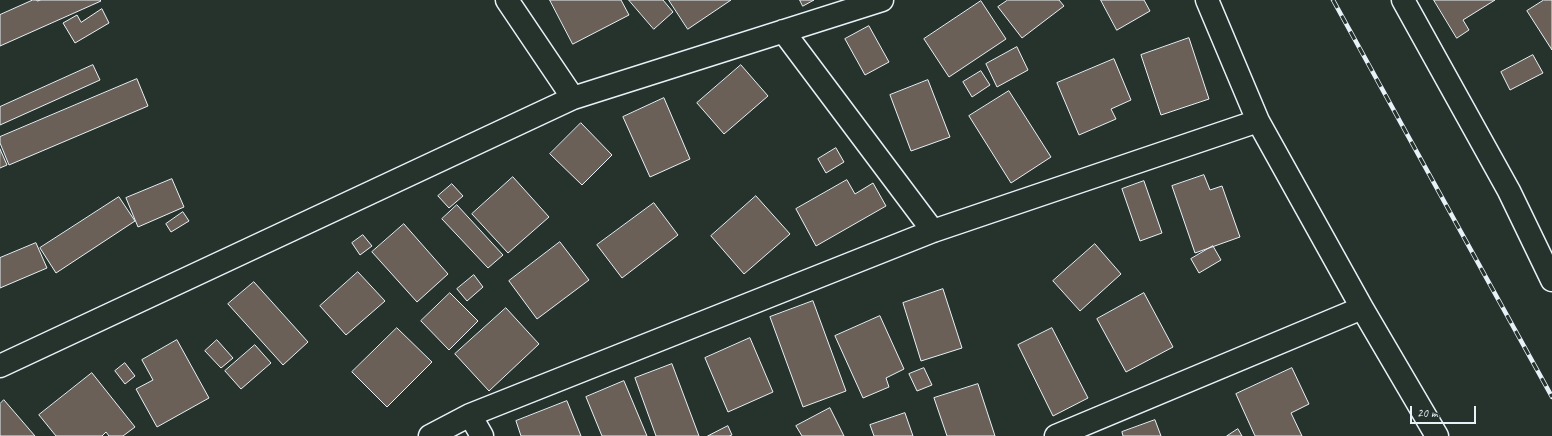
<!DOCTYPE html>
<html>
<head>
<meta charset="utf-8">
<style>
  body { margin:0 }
  #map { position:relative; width:1552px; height:436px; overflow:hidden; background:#26332d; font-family:Caveat,sans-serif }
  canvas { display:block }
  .scale { position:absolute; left:1410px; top:406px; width:66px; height:18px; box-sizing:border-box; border:2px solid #e8f1f8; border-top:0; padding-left:5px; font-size:12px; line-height:14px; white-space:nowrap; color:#e8f1f8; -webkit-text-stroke:3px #26332d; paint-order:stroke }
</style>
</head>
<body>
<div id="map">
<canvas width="1552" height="436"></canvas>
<div class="scale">20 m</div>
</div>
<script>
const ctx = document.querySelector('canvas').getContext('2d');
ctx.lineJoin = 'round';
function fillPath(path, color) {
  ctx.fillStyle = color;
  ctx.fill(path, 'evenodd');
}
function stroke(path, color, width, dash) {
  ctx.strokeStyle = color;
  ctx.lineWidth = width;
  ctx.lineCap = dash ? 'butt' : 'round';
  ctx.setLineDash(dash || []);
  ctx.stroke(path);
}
const building = new Path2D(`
  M33 0H37V1L41 0H100L101 1 0 46V15Z
  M550 0H621L629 15 573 44Z
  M629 0H663L673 12 654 29Z
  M669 0H731L688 29Z
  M800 0H814L803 6Z
  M1008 0H1059L1064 6 1022 38 998 7Z
  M1101 0H1144L1150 11 1117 30Z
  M1434 0H1495L1463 20 1469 30 1457 38Z
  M1544 0H1552V50L1527 11Z
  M981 1 1006 39 949 77 924 39Z
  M102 9 109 23 75 43 63 23 77 15 81 22Z
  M869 26 889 62 865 75 845 39Z
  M1189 38 1209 99 1161 115 1141 55Z
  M1017 47 1028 70 997 87 986 64Z
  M1533 55 1543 73 1510 90 1501 72Z
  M1114 59 1131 100 1111 109 1116 119 1079 135 1057 83Z
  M93 65 100 80 0 125V107Z
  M741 65 768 96 724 134 697 103Z
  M981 71 990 85 972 97 963 82Z
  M137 79 148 106 9 165 0 143V137Z
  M928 80 950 137 911 151 890 95Z
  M1009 91 1051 157 1011 183 969 116Z
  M664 98 690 159 650 177 623 117Z
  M581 123 612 155 582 185 550 154Z
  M836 148 844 162 826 173 818 159Z
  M0 149 7 165 0 168Z
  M1204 175 1210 190 1222 186 1240 237 1195 253 1172 186Z
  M513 177 549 217 508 253 472 214Z
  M172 179 184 207 138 227 126 198Z
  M847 180 855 194 873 183 886 206 816 246 796 209Z
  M1144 181 1162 233 1140 241 1122 189Z
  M452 184 463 196 449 208 438 196Z
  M756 196 790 234 744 274 711 236Z
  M119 197 135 221 56 273 40 248Z
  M654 203 678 235 622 278 597 245Z
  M457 205 503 255 488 268 442 219Z
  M183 212 189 221 171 232 166 224Z
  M404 224 448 274 417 302 372 252Z
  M363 235 372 246 360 255 352 243Z
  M560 242 589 280 537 319 509 281Z
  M36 243 47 268 0 288V258Z
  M1095 244 1121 274 1080 311 1053 281Z
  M1213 246 1221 260 1199 273 1191 259Z
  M358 272 385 301 346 335 320 306Z
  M474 275 483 287 467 301 457 289Z
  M254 282 308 342 283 365 228 304Z
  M943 289 962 348 921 361 903 303Z
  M450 293 478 321 449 350 421 321Z
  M1144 293 1173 347 1126 372 1097 319Z
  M813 301 846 391 803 407 770 317Z
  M506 308 539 344 489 391 455 354Z
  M880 316 904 369 886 378 889 387 863 398 835 336Z
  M397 328 432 362 387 407 352 372Z
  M1052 328 1088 398 1053 416 1018 345Z
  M750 338 773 392 728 412 705 358Z
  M177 340 209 398 157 427 136 389 153 380 142 360Z
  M217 340 233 358 221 368 205 351Z
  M255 345 271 363 241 389 225 371Z
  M125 363 135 376 125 384 115 371Z
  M672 364 699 436H656L635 378Z
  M924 368 932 385 917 391 909 374Z
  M1292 368 1309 404 1291 413 1302 436H1255L1236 394Z
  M92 373 135 427 123 436H109L106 432 102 436H56L39 415Z
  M624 381 647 436H602L586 397Z
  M978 384 995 436H947L934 398Z
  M4 400 35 436H0V404Z
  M567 401 581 436H521L516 421Z
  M830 408 844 436H802L796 426Z
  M905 413 913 436H874L870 425Z
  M1155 420 1161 436H1123L1122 432Z
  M728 426 732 435 729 436H708Z
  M1238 429 1242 436H1227Z`);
fillPath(building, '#6b6057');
stroke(building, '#e8f1f8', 1);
const minor = new Path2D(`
  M507 0 573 98
  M1207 0 1258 121
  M1403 0 1509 191 1552 280
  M783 31 933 231
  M0 366 573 98 882 0
  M470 415 482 436
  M430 436 470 415 933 231 1258 121 1362 308
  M1056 436 1362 308 1437 436`);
stroke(minor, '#e8f1f8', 25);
stroke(minor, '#26332d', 22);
const rail = new Path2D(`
  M1333 0 1552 397`);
stroke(rail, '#e8f1f8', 4.5);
stroke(rail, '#26332d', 3, [9]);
</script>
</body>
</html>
